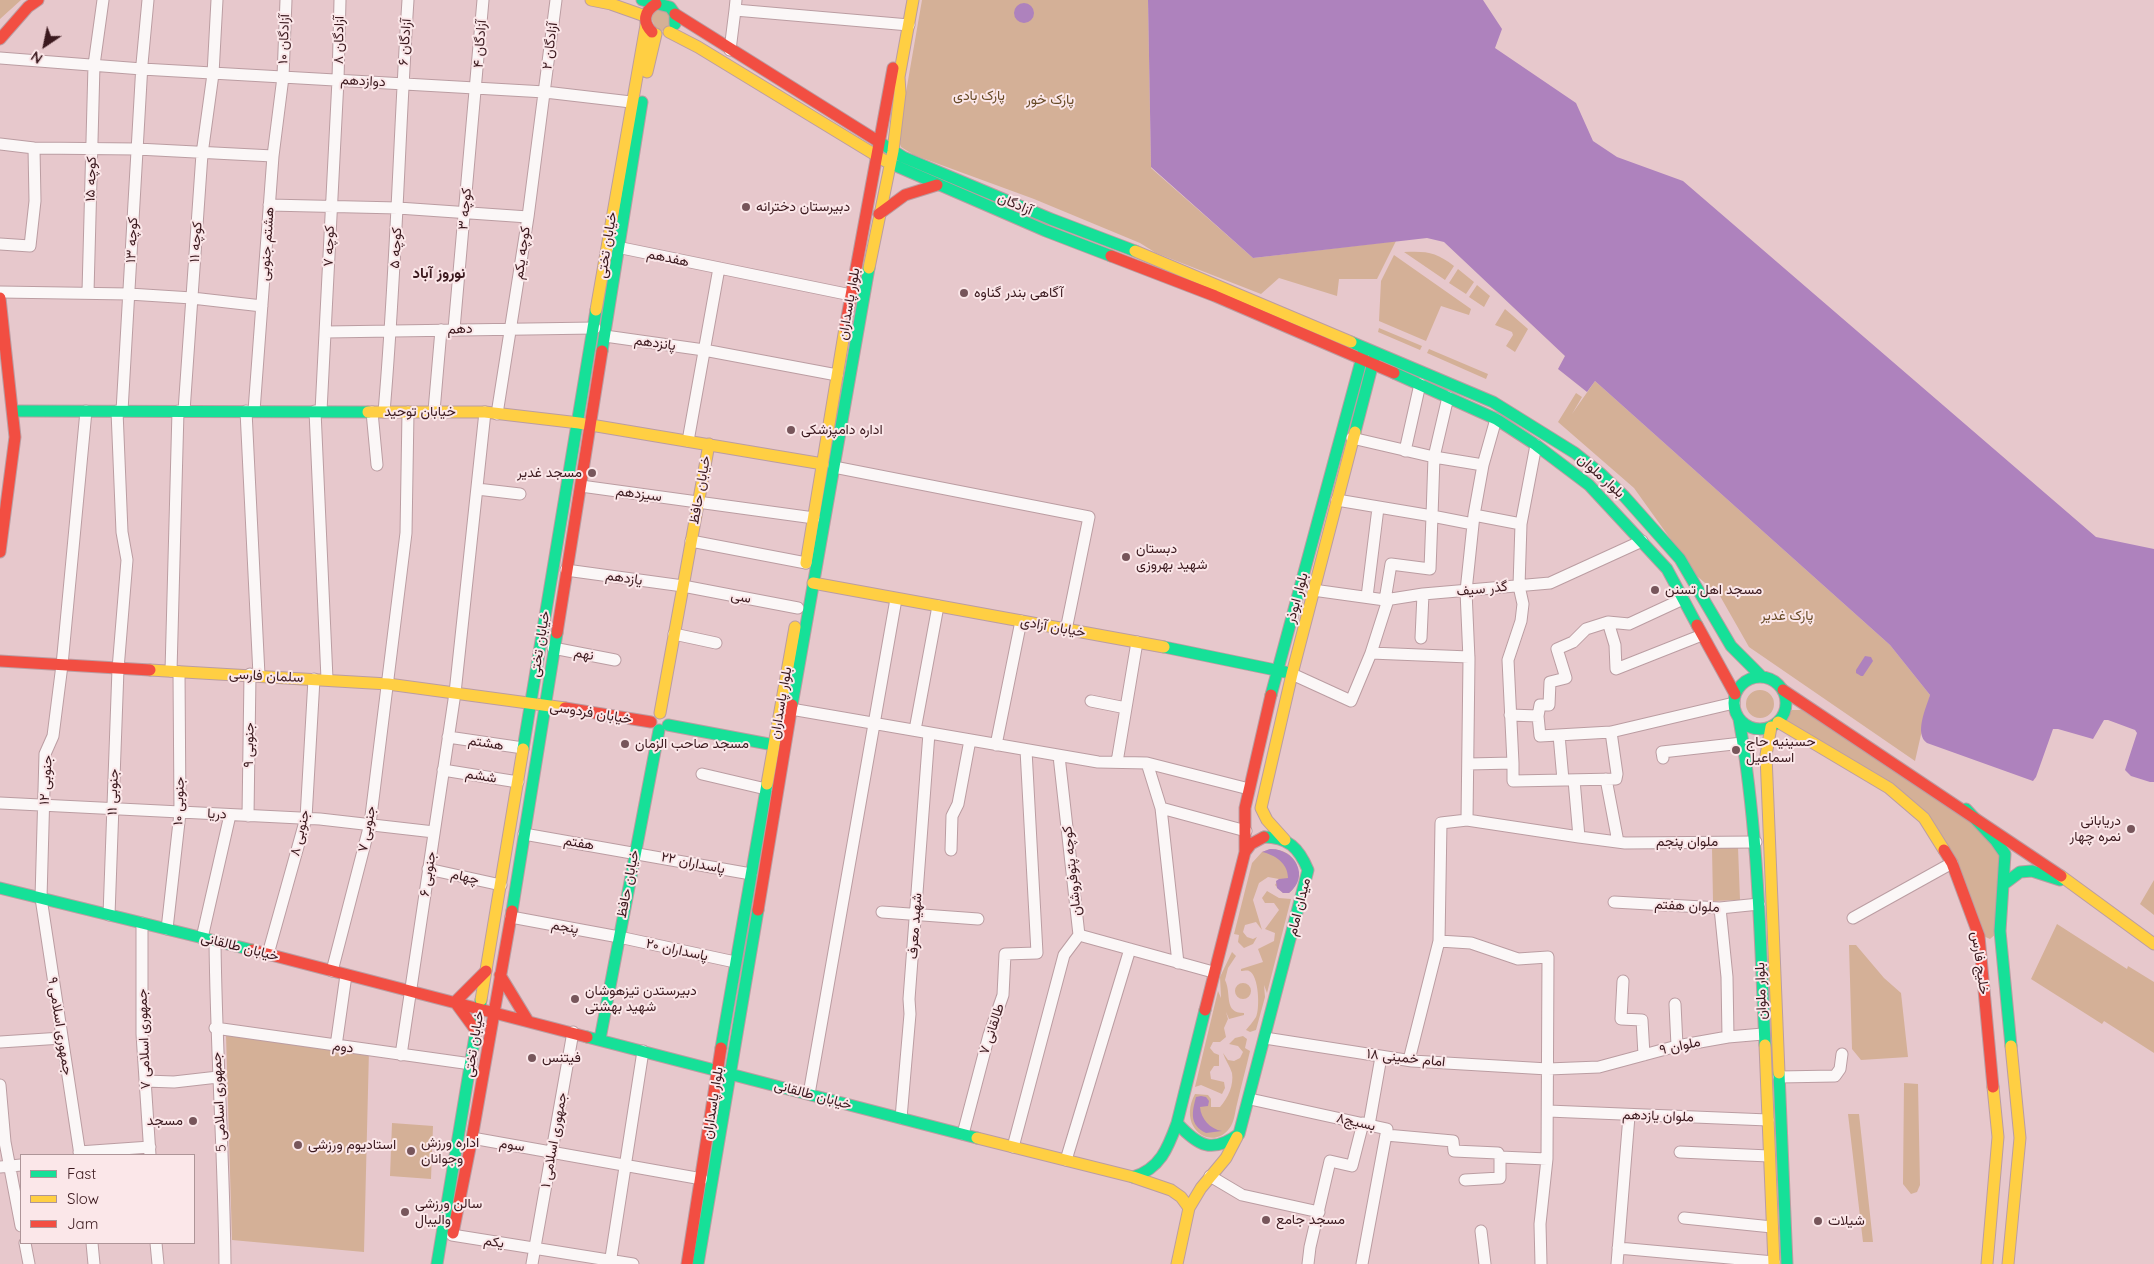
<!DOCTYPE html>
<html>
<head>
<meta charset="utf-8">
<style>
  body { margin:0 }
  #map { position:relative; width:2154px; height:1264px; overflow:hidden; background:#e7c8cc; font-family:Quicksand,sans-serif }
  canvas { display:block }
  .legend { position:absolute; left:20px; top:1154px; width:175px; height:90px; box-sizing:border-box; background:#fbe7e9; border:1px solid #ae9598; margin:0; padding:6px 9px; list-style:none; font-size:15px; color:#3b191e }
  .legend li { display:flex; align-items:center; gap:10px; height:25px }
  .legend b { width:25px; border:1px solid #ae9598 }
  .north { position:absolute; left:20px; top:20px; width:50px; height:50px; -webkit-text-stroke:4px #fbe7e9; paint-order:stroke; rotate:214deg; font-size:14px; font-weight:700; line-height:20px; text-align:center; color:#3b191e }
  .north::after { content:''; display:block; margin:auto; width:18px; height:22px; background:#3b191e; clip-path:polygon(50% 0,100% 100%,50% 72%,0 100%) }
</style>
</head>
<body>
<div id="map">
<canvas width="2154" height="1264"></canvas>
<ul class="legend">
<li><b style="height:6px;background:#16e098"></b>Fast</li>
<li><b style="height:6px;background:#ffcf43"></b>Slow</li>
<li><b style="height:6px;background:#f24e42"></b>Jam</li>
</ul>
<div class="north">N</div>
</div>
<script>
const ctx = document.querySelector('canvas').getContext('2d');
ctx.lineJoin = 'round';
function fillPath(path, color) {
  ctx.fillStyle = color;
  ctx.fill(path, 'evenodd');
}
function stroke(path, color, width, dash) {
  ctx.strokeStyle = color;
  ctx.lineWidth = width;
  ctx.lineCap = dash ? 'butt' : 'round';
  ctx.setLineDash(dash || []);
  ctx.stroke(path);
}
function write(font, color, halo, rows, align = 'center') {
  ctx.font = font + ' Quicksand,Vazirmatn,sans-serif';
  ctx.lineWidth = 4;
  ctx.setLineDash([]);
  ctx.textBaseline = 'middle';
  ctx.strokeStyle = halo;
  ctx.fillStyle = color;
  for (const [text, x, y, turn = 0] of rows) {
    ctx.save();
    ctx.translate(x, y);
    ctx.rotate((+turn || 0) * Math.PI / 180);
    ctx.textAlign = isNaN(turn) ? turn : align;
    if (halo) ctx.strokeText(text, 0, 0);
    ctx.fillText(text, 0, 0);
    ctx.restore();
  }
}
fillPath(new Path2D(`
  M0 0H21L0 19Z
  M922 0H1148L1151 168 1253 258 1396 241 1377 279H1339L1337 296 1279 278 1261 294 1156 253 1140 243 1034 199 914 155 901 147 898 138Z
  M669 9V29L657 32 649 12Z
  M1404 252C1427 251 1436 252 1454 266L1445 280Z
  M1394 255 1471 309 1469 315 1441 306 1426 341 1379 321 1381 281Z
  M1458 269 1474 282 1466 294 1449 283Z
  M1477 285 1490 296 1484 307 1469 297Z
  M1505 309 1528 329 1515 352 1506 346 1513 335 1512 332 1495 325Z
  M1379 328 1422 346 1420 350 1378 332Z
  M1429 349 1488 374 1486 379 1427 353Z
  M1595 381 1890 645 1930 695 1915 761 1749 647 1720 596 1697 576 1634 488 1558 422 1576 393 1582 397 1572 414Z
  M1746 704a14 14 0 1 1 28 0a14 14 0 1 1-28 0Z
  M1792 710H1802L1960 813 1990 842 2003 861 1997 933 1990 939 1981 935 1927 816 1787 721 1788 714Z
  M1738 847 1740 900 1713 901 1712 848Z
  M1270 849C1287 849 1302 860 1297 879 1295 885 1294 889 1289 893H1283L1275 885 1279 879 1268 877 1259 883 1253 900 1262 930 1256 922 1245 925 1243 932 1247 937 1253 939 1257 937 1253 944 1244 948 1238 942 1239 935 1234 934 1252 863 1262 852Z
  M2154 880V915L2140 904Z
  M1267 891 1279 898 1291 899 1267 993 1264 985 1265 997 1256 1030 1250 1032 1246 1030C1249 1026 1253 1022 1256 1017 1260 1009 1259 975 1249 971 1248 970 1243 971 1241 971V969L1263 962 1258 949 1274 941 1275 933 1265 929 1279 910 1274 903H1265L1262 898Z
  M2057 924 2127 969 2128 966 2154 982V1053L2104 1021 2102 1024 2031 979Z
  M1849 945H1856L1884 978 1901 993 1908 1057 1861 1060 1852 1049Z
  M1232 952 1236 956 1228 968 1225 980C1232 994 1223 1013 1244 1013V1015L1229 1019 1226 1012 1228 1019 1224 1028 1226 1037 1220 1042H1213L1210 1048 1214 1053 1219 1055V1066H1214L1210 1072 1211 1079 1224 1082 1225 1088 1222 1094 1201 1085 1195 1087 1218 991 1221 998 1220 977Z
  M1235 991a8 8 0 1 1 16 0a8 8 0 1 1-16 0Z
  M226 1035 369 1050 364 1252 232 1240Z
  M1243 1036 1247 1039 1245 1048 1250 1051C1246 1069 1241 1086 1237 1104 1235 1111 1235 1119 1231 1126 1215 1153 1176 1130 1195 1094L1208 1095 1211 1099V1107H1220C1228 1098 1234 1085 1232 1073 1230 1066 1225 1060 1223 1053L1228 1060 1234 1061 1240 1058 1243 1052 1238 1046 1229 1044 1235 1038Z
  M1904 1083 1918 1084 1920 1185 1917 1192 1911 1194 1903 1184Z
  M1848 1114H1859L1873 1242H1863Z
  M392 1123 433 1126 431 1179 390 1176Z`), '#d4b097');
fillPath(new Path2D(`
  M1148 0H1483L1502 29 1495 48 1576 103 1593 141 1617 157 1683 181 2096 537 2154 549V782H2150L2131 776 2125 770 2137 733 2135 730 2108 720H2104L2093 739 2058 729H2053L2036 777 2033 781 1927 743C1914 734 1926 708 1930 695L1890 645 1595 381 1587 392 1558 369 1565 356 1444 242 1427 238 1253 258 1151 167Z
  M1014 13a10 10 0 1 1 20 0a10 10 0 1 1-20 0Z
  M1865 656 1871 657 1873 661 1863 676H1861L1856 673V670Z
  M1270 849C1294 848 1311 876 1289 893H1283L1277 888 1276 881 1279 879 1288 878C1288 863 1275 855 1262 852Z
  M1201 1096 1206 1097 1209 1101 1208 1106 1200 1107C1201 1119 1210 1129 1222 1131L1206 1133C1189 1125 1192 1112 1196 1097Z`), '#ae82bd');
const street = new Path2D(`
  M736 0 735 10 909 25
  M730 50 735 10
  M0 58 142 69 545 92 631 102
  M0 144 34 148 137 149 273 156
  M269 205 398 208 528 217
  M0 244 30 246 35 201 34 148
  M617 247 851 295
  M0 292 129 294 192 298 262 306
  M88 292 94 65 103 0
  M454 329 483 0
  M326 332 595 328
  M605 336 704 350 837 375
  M1448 397 1434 457 1483 465 1496 419
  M122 411 142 64 148 0
  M184 411 202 154 213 74 217 0
  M246 411 259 675
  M254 411 273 156 283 77 286 0
  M315 411 327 679
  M321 411 338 80 340 0
  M434 411 441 330
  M372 412 377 465
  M384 412C396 275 399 137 408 0
  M497 414 528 217 556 0
  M688 441 719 268
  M1405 451 1420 384
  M834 467 1089 517 1066 630
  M581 486 814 518
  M477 489 520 494
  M1337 500 1432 516 1434 457 1352 438
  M1474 515 1521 524
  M691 541 806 563
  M566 570 683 586 798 608
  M1313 590 1385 600 1423 594 1550 583 1642 541
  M1367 597 1378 508
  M1608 622 1615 645 1616 669 1702 635
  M674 634 716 643
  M1421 638 1423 594
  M553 648 615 660
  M1469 657 1371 653 1387 603 1385 600 1391 564 1430 569 1432 516 1473 524
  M171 671 178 411
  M1292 674 1351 701 1371 653
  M1091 701 1126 708
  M791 709 1098 762 1147 763 1249 789
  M1510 715 1538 716 1540 736 1611 732 1734 703
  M1538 716 1540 705H1549L1550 682 1566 678 1557 649 1573 642 1586 629 1608 622 1629 624 1683 599
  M915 730 938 606
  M1559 735 1563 780
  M448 737 523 748
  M996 745 1021 621
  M1059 756 1079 935 1213 972
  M1663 758 1662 752 1742 743
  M1117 762 1137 642
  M1147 763 1161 808 1178 963
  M1513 763 1508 660 1521 621 1523 604 1519 586 1521 524 1536 445
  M1468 764 1513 763V781L1616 779 1617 774 1611 732
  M443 770 518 782
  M702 774 766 789
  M1606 779 1618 842
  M1574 780 1579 837 1625 843 1756 842
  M0 803 320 819 434 832
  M1161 808 1246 831
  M248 816 250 674
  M1467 820 1579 837
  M524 834 751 874
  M951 850 952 816 958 804 970 740
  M428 869 501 885
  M1614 902 1720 908 1759 904
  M1720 908 1727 977 1728 1037
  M882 912 978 919
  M109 915 118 669 127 560 122 532 117 411
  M511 917 619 937 735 962
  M1853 918 1952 863
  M142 923V1034L150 1155
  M167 929 180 813 179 672
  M202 938 230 815
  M215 941C216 1049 224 1156 225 1264
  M1439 941 1471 943 1518 959 1548 957 1547 1159 1540 1224 1541 1264
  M268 954 306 818 314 679
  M332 971 370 824 406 533 408 412
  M1623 981 1621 1019 1642 1020 1644 1055
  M1675 1004 1677 1046
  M215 1028 471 1064
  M1265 1038 1412 1061 1548 1069 1599 1067 1677 1046 1728 1037 1763 1034
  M0 1042 62 1038
  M336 1046 346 975
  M401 1055 455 693 485 412
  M1409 1060 1439 941 1441 823 1467 820 1469 659 1466 591 1474 515 1483 465
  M1779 1077 1835 1076 1840 1069 1842 1054
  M145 1081 174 1082 218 1077
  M0 1085 5 1142 21 1226
  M809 1094 896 599
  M1250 1099 1387 1129 1362 1264
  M1548 1111 1768 1120
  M901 1118 910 1014 909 999 929 733
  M1369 1125 1381 1057
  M963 1134 989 1035 1003 995 1005 954 1037 953 1026 750
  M1386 1135 1453 1141 1454 1151 1498 1153 1500 1157 1547 1159
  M472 1138 702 1179
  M1013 1147 1064 955 1079 935
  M79 1152 150 1147
  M1680 1152 1769 1156
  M80 1155 41 898 45 754 53 736 62 665 86 411
  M1066 1160 1130 949
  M0 1167 21 1165
  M1210 1176 1242 1195 1319 1212
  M1465 1180 1500 1178V1157
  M1684 1218 1772 1227
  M1481 1231 1485 1264
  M452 1235 633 1264
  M25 1243 29 1264
  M92 1243 94 1264
  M156 1243 158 1264
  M1618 1248 1774 1262
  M532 1264 573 1032
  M610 1264 643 1051
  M1308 1264 1310 1247 1330 1161 1352 1166 1363 1123
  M1617 1264 1629 1116`);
const fast = new Path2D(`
  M642 0 670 7 675 14V24
  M876 140 903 157 1051 219 1135 251
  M887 162 1046 231 1111 256
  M1351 342 1493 402 1575 453 1600 473 1624 496 1680 559 1731 646 1762 677
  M602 351 642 102
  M1394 373 1496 419 1536 445 1589 485 1667 569 1697 625
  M13 411 368 412
  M1355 432 1375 355
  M1164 647 1285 672
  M1734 703a26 26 0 1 1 52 0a26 26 0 1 1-52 0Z
  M1271 695 1364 350
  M792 705 869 268
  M1739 719C1758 827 1760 935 1765 1045
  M668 725 774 745
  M523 749 596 310
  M1966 809 1996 841 2005 854 2000 931 2011 1046
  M2004 884 2020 872 2032 871 2060 880
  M0 888 252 950
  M512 911 557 633
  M1205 1010 1177 1123C1198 1146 1212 1154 1239 1134L1308 870C1299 848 1288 837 1264 837
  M587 1037 977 1138
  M600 1039 659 730
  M721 1048 767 784
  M1779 1073 1787 1264
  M1133 1177C1160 1169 1168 1148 1177 1123
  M437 1264 481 1000
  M698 1264 758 910`);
const slow = new Path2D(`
  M591 0 611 4 645 16
  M669 32 698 47 887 162
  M647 72 656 34
  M1135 251 1351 342
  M869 268 893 151 900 93 899 77 913 0
  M596 310 646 25
  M368 412H485L579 423 823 464
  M806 563 845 328
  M813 583 1164 647
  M150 670 388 684 565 708
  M660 713 709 444
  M1778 722 1889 788 1924 818 1944 850
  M1771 727 1766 755 1779 1073
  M767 784 795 627
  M1285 840 1267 820 1261 808 1292 674 1355 432
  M2061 876 2154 944
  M481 1000 523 749
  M1765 1045 1774 1264
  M977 1138 1133 1177 1171 1190 1181 1197 1189 1208
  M1177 1264 1189 1208 1201 1188 1226 1158 1237 1137
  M1987 1264 1998 1137 1993 1087
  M2008 1264 2020 1138 2011 1046`);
const jam = new Path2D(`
  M675 14 876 140
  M652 32C642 22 644 11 656 4
  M0 39 28 7 38 0
  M879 214 905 195 937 185
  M1111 256 1215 296 1394 373
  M0 298 15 437 0 552
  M845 328 893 68
  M1697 625 1735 694
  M557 633 602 351
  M0 661 150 670
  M1783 690 2061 876
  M565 708 651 722
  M1944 850 1952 863 1979 936 1993 1087
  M1245 852V808L1271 695
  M758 910 792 705
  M252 950 587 1037
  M500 975 528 1021
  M1205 1010 1245 852 1251 844 1264 837
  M477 1032 455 1002 486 971
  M453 1233 472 1138 512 911
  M687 1264 721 1048`);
stroke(street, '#bb9da2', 13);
stroke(fast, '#bb9da2', 13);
stroke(slow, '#bb9da2', 13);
stroke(jam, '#bb9da2', 13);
stroke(street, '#fbf7f7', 11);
stroke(fast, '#16e098', 11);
stroke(slow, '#ffcf43', 11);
stroke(jam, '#f24e42', 11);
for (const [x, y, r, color] of [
  [746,207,5,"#77565b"],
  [964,293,5,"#77565b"],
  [791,430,5,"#77565b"],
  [592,473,5,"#77565b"],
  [1126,557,5,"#77565b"],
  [1655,590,5,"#77565b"],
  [625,744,5,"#77565b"],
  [1736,750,5,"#77565b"],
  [2131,829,5,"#77565b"],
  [575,999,5,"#77565b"],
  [532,1058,5,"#77565b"],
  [193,1121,5,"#77565b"],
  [298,1145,5,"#77565b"],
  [411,1151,5,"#77565b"],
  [405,1212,5,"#77565b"],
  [1266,1220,5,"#77565b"],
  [1818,1221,5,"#77565b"]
]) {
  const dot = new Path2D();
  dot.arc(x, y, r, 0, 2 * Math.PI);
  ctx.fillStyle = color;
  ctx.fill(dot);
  stroke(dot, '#fbe7e9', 2);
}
write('14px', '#3b191e', '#fbe7e9', [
  ["آزادگان ۱۰",284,39,-88],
  ["آزادگان ۸",339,40,-89],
  ["آزادگان ۶",405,42,-86],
  ["آزادگان ۴",480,44,-86],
  ["آزادگان ۲",550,46,-83],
  ["دوازدهم",363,81,3],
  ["کوچه ۱۵",91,179,-88],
  ["آزادگان",1015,204,23],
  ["کوچه ۳",465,209,-85],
  ["کوچه ۱۳",132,240,-87],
  ["کوچه ۱۱",196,242,-86],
  ["هشتم جنوبی",267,244,-86],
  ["خیابان تختی",607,245,-81],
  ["کوچه ۷",329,246,-88],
  ["کوچه ۵",396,248,-87],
  ["کوچه یکم",522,253,-82],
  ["هفدهم",668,258,12],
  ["بلوار پاسداران",849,304,-80],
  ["دهم",460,329,-2],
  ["پانزدهم",655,343,8],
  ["خیابان توحید",420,412],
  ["بلوار ملوان",1601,476,42],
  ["خیابان حافظ",700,490,-80],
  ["سیزدهم",639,494,8],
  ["یازدهم",624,578,8],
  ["گذر سیف",1482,589,-6],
  ["سی",741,597,11],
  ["بلوار ابوذر",1297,598,-75],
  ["خیابان آزادی",1053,627,10],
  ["خیابان تختی",540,644,-81],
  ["نهم",584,654,11],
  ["سلمان فارسی",266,676,3],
  ["بلوار پاسداران",781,703,-80],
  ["خیابان فردوسی",591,713,9],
  ["هشتم",486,743,9],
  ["۹ جنوبی",249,745,-89],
  ["ششم",481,776,9],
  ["۱۲ جنوبی",46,780,-86],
  ["۱۱ جنوبی",113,792,-88],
  ["۱۰ جنوبی",179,801,-88],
  ["دریا",217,814,3],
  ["۷ جنوبی",367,829,-79],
  ["۸ جنوبی",300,833,-77],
  ["ملوان پنجم",1687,842],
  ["هفتم",579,843,10],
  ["پاسداران ۲۲",693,863,11],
  ["کوچه پتوفروشان",1072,871,-96],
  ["۶ جنوبی",428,874,-81],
  ["چهام",465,877,13],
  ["خیابان حافظ",628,884,-79],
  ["ملوان هفتم",1687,906,3],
  ["میدان امام",1299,907,-76],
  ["شهید معرف",915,926,-86],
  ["پنجم",565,927,10],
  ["خیابان طالقانی",240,947,14],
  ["پاسداران ۲۰",677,950,12],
  ["خلیج فارس",1980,963,82],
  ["بلوار ملوان",1761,991,-92],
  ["جمهوری اسلامی ۹",60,1026,81],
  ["طالقانی ۷",992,1029,-72],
  ["جمهوری اسلامی ۷",144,1039,-92],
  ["خیابان تختی",474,1044,-81],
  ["ملوان ۹",1680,1046,-12],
  ["دوم",343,1047,8],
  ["امام خمینی ۱۸",1406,1058,6],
  ["خیابان طالقانی",813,1095,15],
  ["جمهوری اسلامی 5",219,1102,-93],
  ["بلوار پاسداران",713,1103,-81],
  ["ملوان یازدهم",1658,1116,2],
  ["بسیج۸",1356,1122,13],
  ["جمهوری اسلامی ۱",554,1140,-80],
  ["سوم",512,1145,9],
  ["یکم",494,1242,9]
]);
write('14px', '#664925', '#fbe7e9', [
  ["پارک بادی",979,96],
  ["پارک خور",1050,100],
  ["پارک غدیر",1787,616]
]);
write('14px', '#3b191e', '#fbe7e9', [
  ["دبیرستان دخترانه",756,207],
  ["آگاهی بندر گناوه",974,293],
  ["اداره دامپزشکی",801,430],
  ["مسجد غدیر",582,473,"right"],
  ["دبستان",1136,549],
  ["شهید بهروزی",1136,565],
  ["مسجد اهل تسنن",1665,590],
  ["حسینیه حاج",1746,742],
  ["اسماعیل",1746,758],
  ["مسجد صاحب الزمان",635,744],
  ["دریابانی",2121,821,"right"],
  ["نمره چهار",2121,837,"right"],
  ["دبیرستدن تیزهوشان",585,991],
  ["شهید بهشتی",585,1007],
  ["فیتنس",542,1058],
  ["مسجد",183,1121,"right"],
  ["اداره ورزش",421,1143],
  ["وجوانان",421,1159],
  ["استادیوم ورزشی",308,1145],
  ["سالن ورزشی",415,1204],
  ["والیبال",415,1220],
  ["مسجد جامع",1276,1220],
  ["شیلات",1828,1221]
], 'left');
write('bold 15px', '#3b191e', '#fbe7e9', [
  ["نوروز آباد",439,273]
]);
</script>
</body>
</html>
